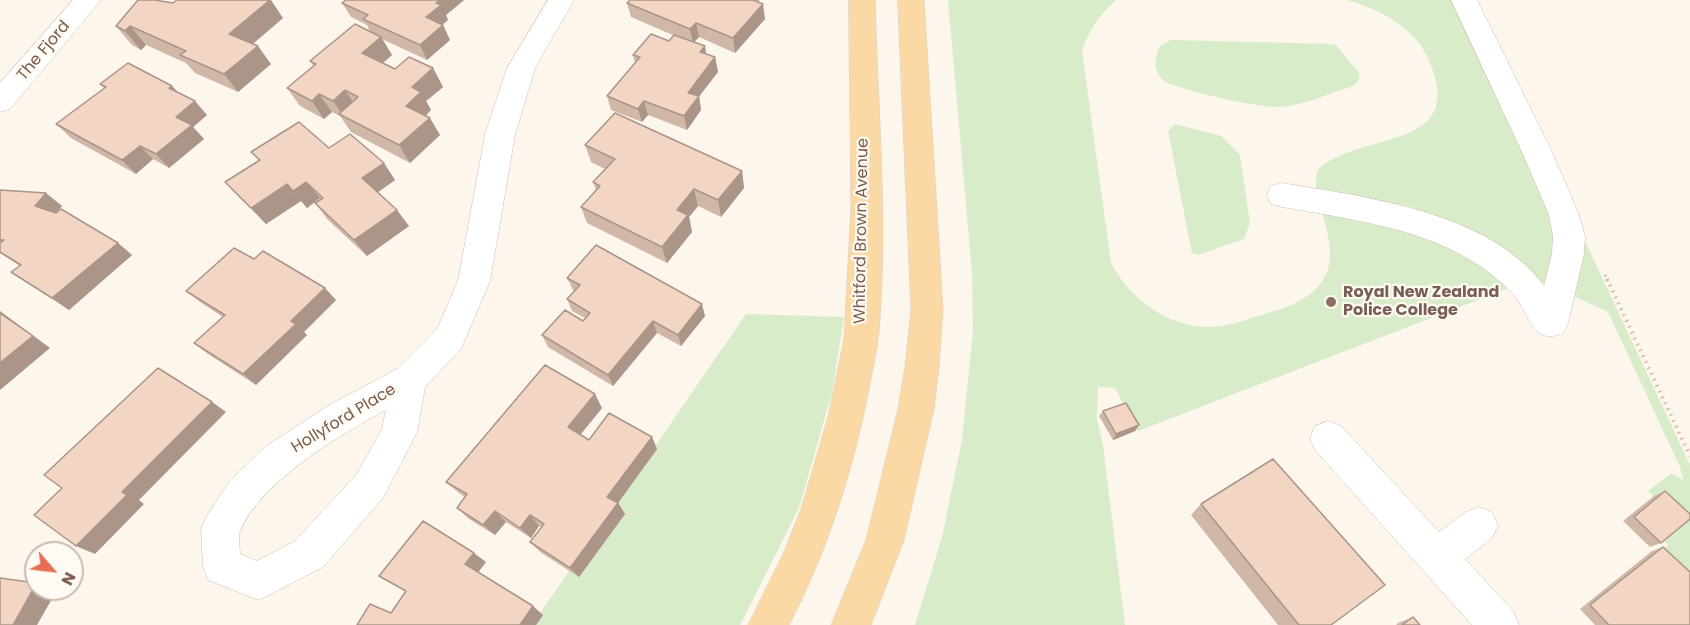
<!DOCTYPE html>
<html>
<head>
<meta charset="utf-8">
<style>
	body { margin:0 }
	#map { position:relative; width:1690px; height:625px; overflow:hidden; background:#fdf6ec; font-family:Poppins,sans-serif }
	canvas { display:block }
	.north { position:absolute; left:24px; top:541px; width:60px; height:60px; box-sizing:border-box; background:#fffaf3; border:2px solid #cabbb1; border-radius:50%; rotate:118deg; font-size:16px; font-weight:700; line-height:24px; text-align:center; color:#7a5c4d }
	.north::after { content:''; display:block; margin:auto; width:21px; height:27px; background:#e76f51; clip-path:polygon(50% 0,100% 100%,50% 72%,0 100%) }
</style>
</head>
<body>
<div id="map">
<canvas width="1690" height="625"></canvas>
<div class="north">N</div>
</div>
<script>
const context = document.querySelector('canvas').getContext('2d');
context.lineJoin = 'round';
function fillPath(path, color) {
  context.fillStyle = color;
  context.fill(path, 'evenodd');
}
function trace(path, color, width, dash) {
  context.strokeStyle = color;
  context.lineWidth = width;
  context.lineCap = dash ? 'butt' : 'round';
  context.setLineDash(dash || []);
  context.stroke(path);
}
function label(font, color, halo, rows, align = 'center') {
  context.font = font + ' Poppins,sans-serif';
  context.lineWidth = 4.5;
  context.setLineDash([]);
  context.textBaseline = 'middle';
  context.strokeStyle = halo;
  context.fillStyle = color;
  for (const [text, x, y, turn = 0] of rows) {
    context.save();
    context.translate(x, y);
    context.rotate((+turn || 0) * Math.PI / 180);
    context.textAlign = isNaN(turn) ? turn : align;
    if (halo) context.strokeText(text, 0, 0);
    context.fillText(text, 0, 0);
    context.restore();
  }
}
const green = new Path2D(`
	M948 0H1116C1099 15 1090 29 1082 51L1111 263C1130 299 1167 327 1210 327 1230 327 1249 318 1268 313 1292 306 1319 296 1328 269 1334 251 1326 229 1322 211L1405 226 1486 265 1509 288 1138 431 1115 388 1098 387 1097 419 1103 445 1125 625H915L942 537 962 440 973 331 972 273Z
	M1347 0H1453L1548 204C1557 236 1556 253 1546 285L1533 279 1452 225 1411 207 1316 189C1316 180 1315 170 1323 165 1371 131 1470 149 1427 56 1413 27 1377 8 1347 0Z
	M1171 40 1332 44 1336 45 1359 73C1361 86 1348 88 1337 91 1319 98 1299 106 1279 107 1258 108 1185 91 1165 82 1152 70 1154 59 1161 45Z
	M1175 124 1221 136 1240 155 1250 223 1244 239 1198 255 1192 253 1168 131Z
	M1583 237 1690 465V575L1662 550 1668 545 1661 538 1681 521 1648 491 1672 473 1683 480 1680 467 1608 312 1567 293Z
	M746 314 844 317 832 393 799 508 740 625H532Z`);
const pathFar1 = new Path2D(`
	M1605 275 1608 281`);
const path = new Path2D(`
	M1607 279 1690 456`);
const minor = new Path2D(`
	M73 0H101L10 109 0 112V83Z
	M548 0H574L535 68 515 135 490 281 461 349 425 387 417 432 383 498 323 567 259 600 208 580 203 566 201 529 207 516 229 482 265 447 331 404 397 369 437 329 458 281 485 135 507 68ZM386 410 382 429 357 474 295 541 257 561 240 554C240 547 238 537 240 531 260 482 341 434 386 410Z
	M1451 0H1477L1553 154 1579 215 1585 236 1584 254 1568 323 1563 333C1555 336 1549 338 1541 334 1530 327 1523 306 1515 296 1505 285 1492 274 1480 266 1422 227 1349 219 1282 207L1271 204 1267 195 1271 186 1282 183C1365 197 1491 212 1544 286L1552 254 1553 236 1549 215 1523 154Z
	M1328 421 1341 426 1439 532 1466 512 1479 507 1492 512 1498 525 1492 538 1465 559 1513 611 1519 625H1472L1315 450 1310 438 1315 426Z`);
const major = new Path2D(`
	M849 0H875C878 110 888 221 879 331 877 352 872 373 868 394 852 474 827 552 789 625H748L783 554 801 509 828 417 844 339 851 208Z
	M898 0H924L943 310 939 367 934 409 904 540 871 625H831L866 540 898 409 905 367 911 310Z`);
const wall = new Path2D(`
	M346 0H464L446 15 448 20 442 25H443L450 40 427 60 382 39 392 55 383 63 395 69 433 68 443 87 426 101 431 110 426 115 440 135 410 163 351 132 340 116 332 112 324 119 300 106 287 88 314 67 310 61 370 32 367 25 351 17 342 3Z
	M630 0H760L758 2 765 19 735 53 699 37 694 42 705 46 706 54 715 57 718 72 699 96 701 110 687 130 648 115 642 122 611 110 607 96 635 63 633 55 669 41 675 36 631 17 627 3Z
	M173 3 283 18 253 44 271 64 238 92 195 73 186 63 146 45 141 50 132 45 116 26Z
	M100 84 172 86 178 92 207 115 193 127 204 139 169 168 153 159 136 174 71 138 56 124 104 88Z
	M585 145 742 171 744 188 721 217 698 206 689 217 692 232 667 263 587 223 581 207 596 190 593 182 605 169 591 162Z
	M329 148 395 180 378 192 409 226 367 256 328 220 315 203 321 199 320 198 307 208 301 201 266 224 241 199 225 182 259 161 251 152Z
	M0 190 62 206 56 213 118 243 132 255 69 310 29 284 11 272 20 266 0 253Z
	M254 259 336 300 304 332 307 335 256 385 208 354 194 343 223 317 200 302 186 291Z
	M567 278 705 316 681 346 657 333 613 386 548 347 542 335 583 321 585 318 572 311 567 299 575 291 573 290Z
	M602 408 580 435 589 440 652 437 657 449 618 503 625 514 579 577 540 552 530 542 542 527 539 526 531 538 506 522 495 535 469 519 457 508 465 497 459 493 446 482Z
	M1103 411 1139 425 1135 431 1113 440 1099 416Z
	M1665 491 1661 543 1650 547 1623 521 1654 496Z
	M1201 504 1331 625H1278L1191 515Z
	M1663 547 1690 625H1595L1580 609 1652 551Z
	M1413 617 1420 625H1396L1398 623Z`);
const shadedWall = new Path2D(`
	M270 0H271L283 18 243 52 229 34Z
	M440 0H464L446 15 448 20 433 32 426 17 436 3Z
	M763 4 765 19 735 53 733 38Z
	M696 23 699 37 693 43 690 29Z
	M443 25 450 40 427 60 420 45Z
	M130 26 146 45 141 50 125 31Z
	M381 37 392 55 373 71 362 53Z
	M258 46 271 64 238 92 224 74Z
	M705 46 707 61 700 52Z
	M715 57 718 72 691 107 688 93Z
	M433 68 443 87 426 101 431 110 417 124 406 106 412 87Z
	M172 86 184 100 169 88Z
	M345 90 357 108 344 117 333 101Z
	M319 94 332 112 324 119 312 101Z
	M699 96 701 110 687 130 684 116Z
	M195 101 207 115 193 127 204 139 169 168 156 154 176 117Z
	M644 101 648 115 642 122 638 109Z
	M430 118 440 135 410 163 399 145Z
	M140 146 153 159 136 174 122 160Z
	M384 163 395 180 374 195 362 178Z
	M742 171 744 188 721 217 718 200Z
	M306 182 320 198 307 208 293 191Z
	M287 184 301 201 266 224 251 208Z
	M694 189 698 206 689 217 692 232 667 263 662 247 677 210Z
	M46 193 62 206 51 219 35 206Z
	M397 210 409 226 367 256 354 240Z
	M118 243 132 255 69 310 52 298Z
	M325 288 336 300 304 332 307 335 256 385 243 374 291 321Z
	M702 304 705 316 681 346 678 335Z
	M0 311 50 348 0 390Z
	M653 321 657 333 613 386 608 375Z
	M595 394 602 408 576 440 568 427Z
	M212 402 226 412 139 500 144 504 95 554 76 546 122 492Z
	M1139 425 1135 431 1113 440 1116 434Z
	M652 437 657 449 618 503 625 514 579 577 570 568 607 497Z
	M495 511 506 522 495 535 483 525Z
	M530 515 539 526 531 538 520 528Z
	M474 553 486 562 477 574 465 564Z
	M36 584V589L57 590 37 625H13Z
	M533 606 543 615 536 625H520Z`);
const building = new Path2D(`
	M138 0H155L173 3 177 0H270L229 34 258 46 224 74 180 55 186 51 130 26 125 31 116 26Z
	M346 0H440L436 3 441 5 426 17 443 25 420 45 363 19 368 15 342 3Z
	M630 0H753L763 4 733 38 696 23 690 29 627 3Z
	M355 24 381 37 362 53 395 69 409 57 433 68 412 87 421 92 406 106 430 118 399 145 339 114 358 97 345 90 333 101 319 94 312 101 287 88 316 64 310 61Z
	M651 34 669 41 674 35 705 46 700 52 715 57 688 93 699 96 684 116 644 101 638 109 607 96 640 57 633 55Z
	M128 63 172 86 169 88 195 101 176 117 192 125 156 154 140 146 122 160 56 124 106 87 100 84Z
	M615 113 742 171 718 200 694 189 677 210 688 215 662 247 581 207 600 186 593 182 615 159 585 145Z
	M299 122 329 148 350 134 384 163 362 178 397 210 354 240 315 203 323 198 306 182 293 191 287 184 251 208 225 182 260 160 251 152Z
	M0 190 46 193 35 206 56 213 61 209 118 243 52 298 11 272 21 265 0 252V243L4 240H0Z
	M596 245 702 304 678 335 653 321 608 375 542 335 565 310 583 321 590 313 567 299 580 285 567 278Z
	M234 248 254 259 263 251 325 288 291 321 296 324 243 374 194 343 225 315 186 291Z
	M0 313 33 336 0 363Z
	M545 365 595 394 568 427 589 440 609 413 652 437 607 497 618 503 570 568 530 542 544 524 530 515 520 528 495 511 483 525 457 508 467 494 446 482Z
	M158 368 212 402 122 492 127 495 76 546 34 515 62 488 44 475Z
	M1126 403 1139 425 1116 434 1103 411Z
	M1273 459 1385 585 1331 625H1299L1201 504Z
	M1665 491 1690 514V519L1661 543 1634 517Z
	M423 521 474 553 465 564 533 606 520 625H357L370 604 391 613 406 591 379 576Z
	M1663 547 1690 572V625H1609L1590 605Z
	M0 578 36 583V584L13 625H0Z
	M1413 617 1420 625H1402Z`);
const markers = [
	[1331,302,6,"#8d6e63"]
];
const streetNames = [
	["The Fjord",44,51,-50],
	["Whitford Brown Avenue",862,231,-89],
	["Hollyford Place",344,419,-31]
];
const educationNames = [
	["Royal New Zealand",1343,293],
	["Police College",1343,311]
];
fillPath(green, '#d8ecc9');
trace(minor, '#d1beb0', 1);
trace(major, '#dad1cd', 1);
trace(pathFar1, '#d9b8a5', 3, [1.5, 4]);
trace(path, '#d9b8a5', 4, [1.5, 5]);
fillPath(minor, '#fff');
fillPath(major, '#fbd9a5');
fillPath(wall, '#d1b7a8');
fillPath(shadedWall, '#aa9588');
fillPath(building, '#f3d5c3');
trace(building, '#aa9588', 1.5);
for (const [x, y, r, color] of markers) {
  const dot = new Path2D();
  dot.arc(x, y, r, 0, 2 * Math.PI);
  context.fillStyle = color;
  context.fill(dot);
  trace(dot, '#fffaf3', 2);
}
label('16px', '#7a5c4d', '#fffaf3', streetNames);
label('bold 16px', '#785e54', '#fffaf3', educationNames, 'left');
</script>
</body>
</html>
